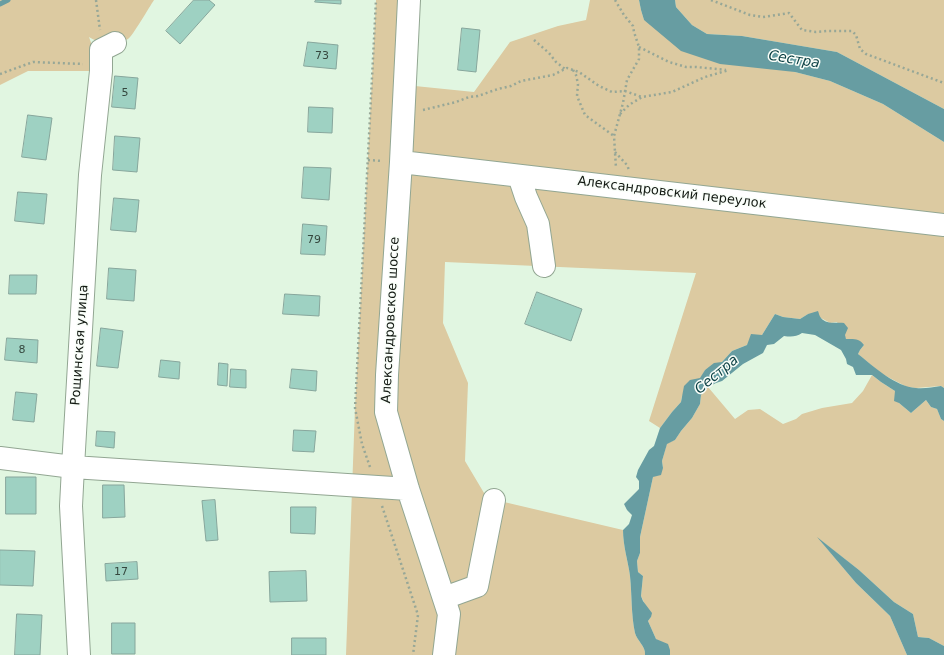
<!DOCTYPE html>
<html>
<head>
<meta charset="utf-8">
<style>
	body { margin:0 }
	canvas { display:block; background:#e1f6e1 }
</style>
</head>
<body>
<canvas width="944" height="655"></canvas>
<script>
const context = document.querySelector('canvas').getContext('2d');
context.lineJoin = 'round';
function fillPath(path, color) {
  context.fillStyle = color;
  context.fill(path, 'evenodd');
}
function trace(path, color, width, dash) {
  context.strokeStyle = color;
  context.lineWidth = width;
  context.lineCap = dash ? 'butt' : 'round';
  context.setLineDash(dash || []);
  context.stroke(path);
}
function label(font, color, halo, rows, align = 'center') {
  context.font = font + ' "DejaVu Sans",sans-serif';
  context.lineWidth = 3;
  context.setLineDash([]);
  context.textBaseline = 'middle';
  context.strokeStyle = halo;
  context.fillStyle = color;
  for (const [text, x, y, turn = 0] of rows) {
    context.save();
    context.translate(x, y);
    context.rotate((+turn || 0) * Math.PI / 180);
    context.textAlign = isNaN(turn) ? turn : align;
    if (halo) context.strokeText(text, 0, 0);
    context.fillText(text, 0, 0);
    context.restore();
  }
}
const green = new Path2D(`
	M0 0H154C150 6 132 37 128 39 117 46 98 43 89 37L101 71H28L0 85Z
	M376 0H409L405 85 474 92 510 42 558 26 586 20 590 0H639L641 10 644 20 795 72 830 81 883 104 944 142V222L404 171 944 228V388L941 386 916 388 907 387 882 374 858 354 860 350 864 345 852 339H846L837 322 830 323 821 318 808 314 800 319 783 317 775 314 762 335 747 345 732 351 722 362 705 370 701 378 682 396 681 402 672 412 660 428 649 421 696 273 445 262 443 323 468 383 465 461 487 498 623 530C623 546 628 561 630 576 632 595 631 615 635 633 637 641 646 646 645 655H346L355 408Z
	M675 0H944V109L837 52 742 36 707 34 692 25 676 7Z
	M872 375 881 382 895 391 899 403 911 413 926 400 931 407 937 409 941 419 944 421V646L929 638 918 637 913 614 894 602 859 570 819 539 856 583 890 616 907 655H670V650L656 639 648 621 651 617 641 596 643 576 638 572 637 561 640 553V537L653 477 663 468 662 461 667 443 675 440 681 431 692 418 700 404 701 395 708 387 735 419 748 410 760 409 783 424 796 419 802 414 822 408 852 403 863 391Z`);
const water = new Path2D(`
	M639 0H675L676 7 692 25 707 34 742 36 837 52 944 109V142L883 104 830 81 795 72 720 64 681 51 644 20 641 10Z
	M818 311C819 313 819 316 821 318 827 325 837 322 844 323L848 328 845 335 846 339C854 339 859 338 864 345L860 350 858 354C873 366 896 387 916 388 924 389 933 387 941 386L944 388V421L941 419 937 409 931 407 926 400 911 413 899 403 894 401 895 391 881 382 872 375H856L853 367 847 364 846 359 841 350 815 335 802 333C796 337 791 337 784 336L774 344 767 345 763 353 743 364 722 381 716 383 708 387 701 395 700 404 692 418 681 431 675 440 667 444 662 461 663 468 661 475 653 477 640 537V553L637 561 638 572 643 576 641 596 643 601 652 613 651 617 648 621 656 639 668 644 670 650V655H645C646 646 637 641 635 633 631 615 632 595 630 576 628 561 623 546 623 530L629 524 632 515 627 510 624 504 639 489V481L636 477 638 470 649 450 654 446 660 428 672 412 681 402 684 386 690 380 700 378 705 370 714 363 722 362 732 351 747 345 751 334 762 335 775 314 783 317 800 319 808 314Z
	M817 537 859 570 894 602 913 614 918 637 929 638 944 646V655H907L890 616 856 583Z`);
const stream = new Path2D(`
	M0 4 8 0`);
const building = new Path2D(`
	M194 0H209L215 5 180 44 166 31Z
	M316 0H341V4L315 2Z
	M462 28 480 30 476 72 458 70Z
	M308 42 338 45 336 69 304 66Z
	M115 76 138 78 135 109 112 107Z
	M309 107 333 108 332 133 308 132Z
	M28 115 52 118 46 160 22 157Z
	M115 136 140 138 137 172 113 170Z
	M304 167 331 168 329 200 302 198Z
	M18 192 47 194 44 224 15 221Z
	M114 198 139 200 136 232 111 230Z
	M303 224 327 226 325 255 301 254Z
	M109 268 136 270 134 301 107 299Z
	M10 275H37L36 294H9Z
	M537 292 582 309 571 341 525 324Z
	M285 294 320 296 319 316 283 314Z
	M101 328 123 331 118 368 97 366Z
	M7 338 38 340 37 363 5 360Z
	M161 360 180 362 179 379 159 377Z
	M219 363 228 364 227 386 218 385Z
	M231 369 246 370V388L230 387Z
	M292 369 317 371 316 391 290 388Z
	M16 392 37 394 34 422 13 420Z
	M294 430 316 431 314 452 293 451Z
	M97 431 115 432 114 448 96 446Z
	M6 477H36V514H6Z
	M103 485H124L125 517 103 518Z
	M215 500 218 540 206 541 202 501Z
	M291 507H316L315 534 291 533Z
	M0 550 35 551 33 586 0 585Z
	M137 562 138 579 106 581 105 564Z
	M306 571 307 601 270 602 269 572Z
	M17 614 42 615 40 655H15Z
	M112 623H135V654H112Z
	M292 638H326V655H292Z`);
const path = new Path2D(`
	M96 0 100 30
	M615 0 624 15 633 26 634 32 639 47V59L627 80 623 103 614 136 616 168
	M711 0 750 15 763 17 789 13 802 30 816 32 827 31H852L856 35 860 49 866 54 944 83
	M534 40 549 53 556 62 565 69
	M639 47 669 62 686 67H696L726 70
	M573 70 576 75 578 84 577 96 585 115 614 136
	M0 74 33 62 83 64
	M423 110 456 102 469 97 478 96 498 89 511 86 521 81 553 75 567 68 579 72 599 86 612 92 625 91 642 97
	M620 114 629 105 642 97 672 92 705 77 729 70
	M615 152 627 165 629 170
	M368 160 382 161
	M370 467 362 444 355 408 376 0
	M382 506 418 615 413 655`);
const minor = new Path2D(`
	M409 0 401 162 387 375 386 412 408 489 449 614 444 655
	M401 162 944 225
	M519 176 526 197 538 224 544 266
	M0 458 73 467 408 489
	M444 598 477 586 494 500
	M79 655 71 506 73 467 90 175 101 71V50L115 43`);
const numberNames = [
	["73",322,56],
	["5",125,93],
	["79",314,240],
	["8",22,350],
	["17",121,572]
];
const streetNames = [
	["Александровский переулок",672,193,7],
	["Александровское шоссе",391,320,-87],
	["Рощинская улица",80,345,-86]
];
const waterNames = [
	["Сестра",794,60,9],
	["Сестра",717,375,-40]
];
fillPath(green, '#dccaa1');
fillPath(water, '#679da2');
trace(stream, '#679da2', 5);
fillPath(building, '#9ed1c2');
trace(building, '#87a69c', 1);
trace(minor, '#92a692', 24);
trace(path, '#97a797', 2.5, [2, 3]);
trace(minor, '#fff', 22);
label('11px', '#35473e', null, numberNames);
label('13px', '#121912', '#f9fef9', streetNames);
label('italic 14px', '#0a3f43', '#f9fef9', waterNames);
</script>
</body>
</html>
